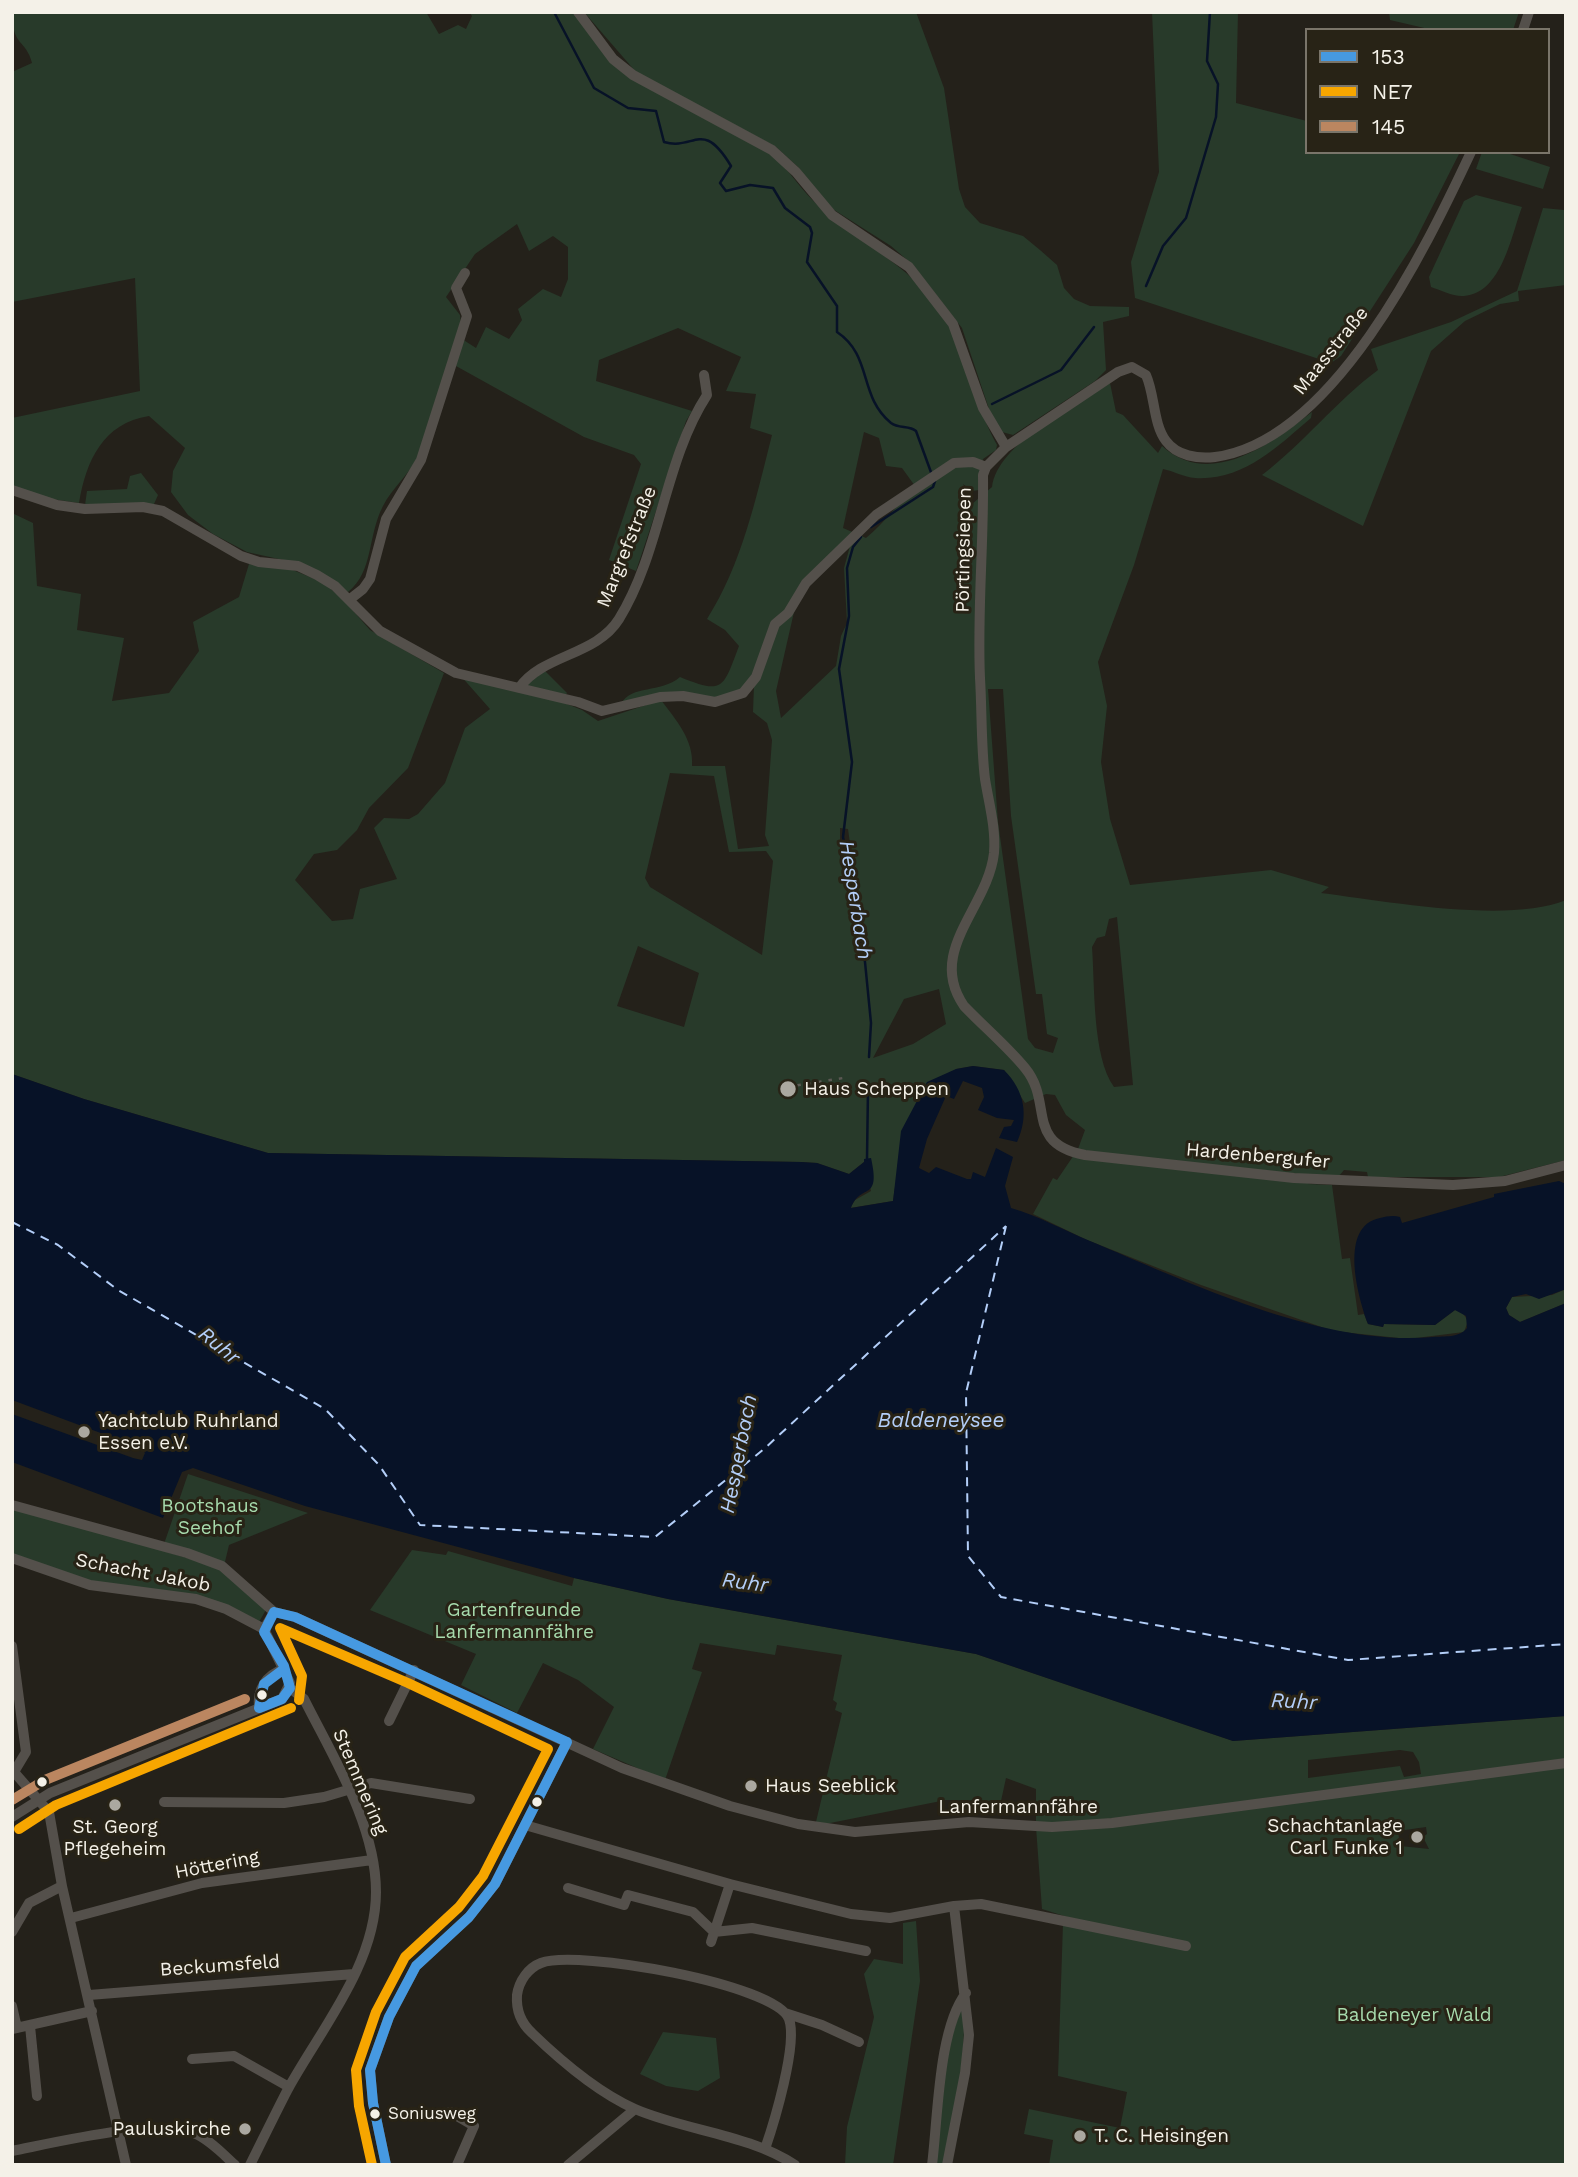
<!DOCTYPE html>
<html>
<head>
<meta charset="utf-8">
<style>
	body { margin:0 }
	#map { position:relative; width:1578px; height:2177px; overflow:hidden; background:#24211a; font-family:"Work Sans",sans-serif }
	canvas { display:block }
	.frame { position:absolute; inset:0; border:14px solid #f4f1e8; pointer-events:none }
	.legend { position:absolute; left:1305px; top:28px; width:245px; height:126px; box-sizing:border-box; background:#282316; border:2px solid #7a756a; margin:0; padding:9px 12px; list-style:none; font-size:21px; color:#f4f1e8 }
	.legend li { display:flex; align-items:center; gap:14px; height:35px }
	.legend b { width:35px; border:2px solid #7a756a }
</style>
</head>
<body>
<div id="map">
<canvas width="1578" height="2177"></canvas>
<div class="frame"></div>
<ul class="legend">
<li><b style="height:9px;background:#4699e1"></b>153</li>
<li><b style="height:9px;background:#f7a600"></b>NE7</li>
<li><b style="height:9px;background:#bb8660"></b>145</li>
</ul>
</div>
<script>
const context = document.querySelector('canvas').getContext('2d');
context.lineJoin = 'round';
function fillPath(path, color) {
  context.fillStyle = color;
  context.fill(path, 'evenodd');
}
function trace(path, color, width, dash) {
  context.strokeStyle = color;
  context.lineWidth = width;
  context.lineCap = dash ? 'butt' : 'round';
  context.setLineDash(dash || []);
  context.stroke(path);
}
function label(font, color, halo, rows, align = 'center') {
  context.font = font + ' "Work Sans",sans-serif';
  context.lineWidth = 6;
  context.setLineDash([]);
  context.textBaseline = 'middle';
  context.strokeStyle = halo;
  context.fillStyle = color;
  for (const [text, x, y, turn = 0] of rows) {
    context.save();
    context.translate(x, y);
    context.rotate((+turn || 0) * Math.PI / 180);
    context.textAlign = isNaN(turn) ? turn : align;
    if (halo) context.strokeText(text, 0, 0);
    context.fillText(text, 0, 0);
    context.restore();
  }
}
const green = new Path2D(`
	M12 12H426L439 34 458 25 466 29 472 16 469 12H574L631 78 772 155C790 170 801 191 819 206 864 248 917 266 949 325 968 363 976 407 997 445L996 450 983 459 979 490 972 491 963 484 972 504 992 487C998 443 1074 406 1110 383L1116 412 1123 415 1158 453 1162 446C1211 490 1271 443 1312 412L1311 418C1277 447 1243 481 1195 478 1184 477 1173 471 1163 469L1134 565 1098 662 1107 706 1101 762 1110 819 1130 885 1271 870 1329 887 1321 893C1385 901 1508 924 1566 900V1160L1499 1177H1368L1367 1172 1344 1170 1339 1176 1308 1184 1332 1185 1342 1259 1350 1258 1358 1315 1364 1314 1368 1324 1383 1327 1384 1324 1435 1325 1455 1310 1462 1312 1468 1321 1464 1332 1408 1339 1333 1331 1201 1285 1087 1240 1033 1214 1053 1178 1057 1180 1078 1149 1085 1130 1066 1115 1055 1095 1046 1094 1025 1103 1004 1070 973 1066 956 1069 895 1187 893 1201 850 1208 855 1200 871 1191 864 1162 849 1174 817 1163 801 1162 268 1153 84 1099 12 1074V513L33 523 37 586 81 594 77 630 124 638 112 701 169 693 199 651 193 622 239 597 249 564 288 568 322 582 342 598 370 630 444 673 408 768 369 808 357 830 337 850 314 854 295 880 332 921 353 919 360 889 397 879 374 828 384 818 409 819 418 814 445 783 465 728 490 709 460 675 521 693 530 680 545 671 567 693 562 702 582 710 598 721 661 700C676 720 694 740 692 766H725L738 849 769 846 765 835 772 740 767 723 753 712 754 685 713 700 680 693 621 704C632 684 660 694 680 677 724 695 723 688 739 646L725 630 707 619C742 564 756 498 772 435L750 428 756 394 726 391 741 357 678 328 599 360 596 381 692 411 686 421 636 571 609 560 641 464 634 455 584 437 456 366 462 339 476 348 486 327 509 339 522 320 518 309 543 289 561 297 568 279V247L553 236 529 251 517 224 475 254 446 297 460 315 461 326C448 366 436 421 417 458 408 476 392 488 383 506 367 537 374 571 348 592L297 563 247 552 213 534 188 515 171 492 173 471 185 448 149 416C103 423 86 461 79 503L45 498 12 487V418L140 391 135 278 12 302V72L32 63C26 39 12 47 12 12ZM864 432 879 438 886 466 902 468 915 486C898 504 885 522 866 538L843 528ZM850 546 844 568 847 623 841 636 836 666 781 718 776 691 794 612 809 583ZM988 689H1003L1011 816 1036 994H1042L1047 1034 1058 1038 1053 1053 1035 1048 1028 1039 998 822ZM670 773 714 776 729 852 766 851 773 861 762 955 650 887 645 878ZM840 828 848 829 866 959H861L840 859ZM1117 917 1133 1085 1114 1087C1092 1056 1095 986 1092 947L1097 938 1105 936 1109 919ZM638 946 699 973 684 1027 617 1006ZM939 989 946 1024 913 1044 873 1058 904 999Z
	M584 12H916L944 88 959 189 965 207 980 223 1023 236 1040 250 1057 265 1064 288 1074 299 1090 306 1129 307V316L1103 322 1106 370 1095 381 1013 435 1002 432 991 415 962 328 913 265 891 246 828 206 798 167 776 147 636 72Z
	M1152 12H1238L1236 103 1307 121V152H1460L1414 243 1341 356 1331 363 1135 298 1131 262 1159 172Z
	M1389 12H1519L1513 30H1433L1390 20Z
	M1482 152H1504L1550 167 1543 189 1476 169Z
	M1476 195 1522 207C1511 236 1502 293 1464 296 1454 297 1440 290 1431 287L1429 277 1464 201Z
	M1566 203V285L1518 291 1519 301 1500 304 1465 321 1431 351 1363 526 1262 475C1304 443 1336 401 1378 370L1371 349 1451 322 1517 291 1543 208 1564 210Z
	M141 473 158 495 154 504 85 505 87 491 127 489 130 476Z
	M1566 1289V1303L1520 1322 1509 1315 1506 1308 1512 1297 1552 1295Z
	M188 1474 308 1513 229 1545 224 1566 164 1544Z
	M12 1506 221 1568 267 1608 255 1629 239 1619 180 1597 127 1591 12 1560Z
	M412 1550 446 1555 448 1551 572 1586 574 1578 668 1599 976 1654 1233 1741 1566 1716V2165H1049L1053 2140 1024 2134 1029 2109 1120 2128 1127 2092 1058 2076 1063 1923 1112 1931 1042 1909 1036 1827 1111 1822 1036 1823V1789L1006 1778 1001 1801 946 1800 815 1826 842 1713 835 1710 837 1703 833 1700 842 1655 777 1645 775 1655 700 1643 692 1669 702 1672 665 1780 593 1749 614 1707 578 1680 543 1663 517 1713 461 1685 476 1654 370 1610ZM1400 1750 1413 1752 1419 1762 1421 1774 1404 1777 1400 1766 1308 1778V1760ZM1426 1827 1427 1834 1423 1837 1429 1849 1400 1846 1398 1831Z
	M916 1921 920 1981 893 2165H845L847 2127 874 2017 864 1974 874 1959 903 1964V1923Z
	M963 2000C968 2056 954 2110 944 2165H934L947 2053Z
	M663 2032 716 2038 720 2078 698 2091 666 2086 640 2074Z`);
const water = new Path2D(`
	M973 1066 1004 1070C1025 1091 1029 1116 1017 1142L999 1138 1004 1127 1011 1126 1014 1120 997 1118 978 1110 984 1097 982 1088 963 1081 954 1099 946 1096 927 1139 919 1168 929 1173 936 1167 967 1179H971L973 1172 985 1177 996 1148 1013 1157 1005 1186 1011 1208C1039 1216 1063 1230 1090 1241 1193 1284 1323 1347 1433 1337 1445 1336 1459 1338 1467 1328L1466 1316 1455 1310 1435 1325 1384 1324 1383 1327 1368 1324C1357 1294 1339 1226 1380 1218 1387 1216 1394 1215 1400 1217L1402 1223 1494 1197V1194L1559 1181 1566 1184V1289L1539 1299 1526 1294 1512 1297 1506 1308 1509 1315 1520 1322 1566 1303V1716L1233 1741 976 1654 668 1599 574 1578 305 1506 193 1468 182 1472 163 1518 12 1462V1414L133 1458 142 1460 145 1453 141 1448 12 1400V1074L84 1099 268 1153 801 1162 817 1163 849 1174 864 1162V1159L871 1158C881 1203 861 1182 851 1208L893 1201 901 1131 927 1082 956 1069Z`);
const stream = new Path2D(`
	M554 12 594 88 628 108 656 111 664 142C695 151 702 118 731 166L720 183 726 191 750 185 773 188 785 208 810 227 812 233 807 262 837 306V332C873 356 858 396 891 423 899 429 909 425 916 431L932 475
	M1146 286 1163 246 1186 218 1216 117 1218 84 1207 61 1210 12
	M992 404 1061 370 1094 327
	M871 527 933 487 935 481
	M861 537 853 547 847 568 849 616 839 669 852 762 843 837 865 962 871 1023 869 1057
	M867 1159 868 1089`);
const ferry = new Path2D(`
	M12 1222 58 1245 118 1290 325 1409 379 1465 420 1525 655 1537 764 1449 1006 1226
	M1006 1226 966 1393 968 1556 1001 1597 1348 1660 1566 1644`);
const minor = new Path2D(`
	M578 12 613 59 633 75 772 150 796 172 832 215 909 267 953 324 983 408 1006 447 986 467 983 475C984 543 977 611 980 678 982 711 981 746 985 779 989 804 996 828 994 853 988 908 926 951 964 1006 984 1027 1007 1046 1025 1068 1054 1103 1024 1143 1085 1155L1294 1178 1453 1185 1505 1181 1566 1165
	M1523 30 1529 12
	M1006 447 1118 372 1132 367 1146 375C1155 395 1153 424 1166 441 1177 456 1198 459 1215 457 1333 441 1425 250 1471 152
	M12 490 57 505 85 509 143 507 163 511 241 556 259 562 298 566 317 575 335 586 380 631 456 673 578 702 602 711 660 697 683 696 715 702 743 693 756 677 775 624 788 613 806 583 876 515 954 463 973 462 986 467
	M349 600 363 589 370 579 386 519 421 460 467 316 456 288 465 273
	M519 688C543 654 596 656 619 619 661 551 664 461 707 395L704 375
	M12 1505 187 1553 222 1566 274 1612 295 1617 622 1768 730 1806 798 1824 855 1832 969 1822 1052 1827 1112 1823 1566 1763
	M12 1558 90 1585 196 1599 226 1609 264 1629
	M12 1646 26 1752 14 1772 49 1812 62 1886 126 2165
	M259 1708C257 1689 266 1675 284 1669
	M389 1721 414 1670
	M164 1802 284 1803 324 1797 371 1783 470 1799
	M12 1817 50 1793 282 1699 290 1683 264 1629 274 1612
	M525 1825 730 1884 851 1914 890 1918 954 1906 981 1904 1186 1946
	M568 1888 624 1905 628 1895 693 1912 714 1932 752 1928 866 1951
	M71 1918 202 1883 372 1860
	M12 1932 29 1903 62 1886
	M711 1942 730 1884
	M89 1995 354 1974
	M12 2006 17 2028
	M785 2013 822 2025 859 2042
	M30 2026 37 2096
	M12 2029 92 2011
	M192 2059 234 2056 289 2087
	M450 2112 474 2126 457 2165
	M765 2149C774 2123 798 2044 789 2019 776 1984 576 1949 541 1963 528 1968 519 1981 517 1995 516 2010 521 2023 532 2033 561 2061 597 2092 635 2109 686 2131 748 2134 795 2165
	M12 2151C53 2143 159 2117 196 2134 211 2141 223 2154 235 2165
	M250 2165C263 2139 275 2114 288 2089 321 2029 376 1964 376 1892 376 1825 333 1757 304 1699L290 1688
	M386 2165 373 2103 370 2070 389 2017 416 1966 469 1917 495 1884 567 1742
	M568 2165 635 2109
	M932 2165C938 2119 938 2029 966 1993
	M947 2165 965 2073 969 2035 954 1906`);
const rail = new Path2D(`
	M787 1087 843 1078`);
const bus1 = new Path2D(`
	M274 1612 295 1617 567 1742
	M274 1612 264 1632 284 1666 290 1688 282 1699 259 1708 264 1684 284 1669
	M386 2165 373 2103 370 2070 389 2017 416 1966 469 1917 495 1884 567 1742`);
const bus2 = new Path2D(`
	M299 1700 302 1676 280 1628 408 1683 548 1749 483 1876 459 1907 405 1957 376 2012 356 2070 359 2106 372 2165
	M19 1829 56 1805 291 1708`);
const bus3 = new Path2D(`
	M12 1800 45 1780 245 1699`);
const markers = [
	[788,1089,9,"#aba8a0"],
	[84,1432,7,"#aba8a0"],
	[262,1695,6,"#f4f1e8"],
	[42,1782,6,"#f4f1e8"],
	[751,1786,7,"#aba8a0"],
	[537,1802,6,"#f4f1e8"],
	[115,1805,7,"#aba8a0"],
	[1417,1837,7,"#aba8a0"],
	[375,2114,6,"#f4f1e8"],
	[245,2129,7,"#aba8a0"],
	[1080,2136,7,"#aba8a0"]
];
const busNames = [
	["Soniusweg",388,2114]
];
const streetNames = [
	["Maasstraße",1331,351,-51],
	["Margrefstraße",627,547,-68],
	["Pörtingsiepen",964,550,-89],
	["Hardenbergufer",1258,1156,5],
	["Schacht Jakob",143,1573,11],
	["Stemmering",360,1782,67],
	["Lanfermannfähre",1018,1807],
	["Höttering",217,1865,-11],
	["Beckumsfeld",220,1966,-4]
];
const poiNames = [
	["Haus Scheppen",804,1089],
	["Yachtclub Ruhrland",98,1421],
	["Essen e.V.",98,1443],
	["Haus Seeblick",765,1786],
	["Schachtanlage",1403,1826,"right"],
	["Carl Funke 1",1403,1848,"right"],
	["St. Georg",115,1827,"center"],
	["Pflegeheim",115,1849,"center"],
	["Pauluskirche",231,2129,"right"],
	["T. C. Heisingen",1094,2136]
];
const parkNames = [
	["Bootshaus",210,1506],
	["Seehof",210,1528],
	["Gartenfreunde",514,1610],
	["Lanfermannfähre",514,1632],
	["Baldeneyer Wald",1414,2015]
];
const waterNames = [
	["Hesperbach",855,900,81],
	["Ruhr",219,1346,39],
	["Baldeneysee",941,1421],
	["Hesperbach",739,1454,-79],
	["Ruhr",745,1583,7],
	["Ruhr",1294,1702,3]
];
fillPath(green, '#283a2a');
fillPath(water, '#071227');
trace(stream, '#071227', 2.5);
trace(ferry, '#b3cef8', 2, [9, 7]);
trace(minor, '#54504b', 10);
trace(rail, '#5b5853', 2.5, [3.5, 7]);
trace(bus1, '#4699e1', 10);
trace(bus2, '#f7a600', 10);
trace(bus3, '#bb8660', 10);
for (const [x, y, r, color] of markers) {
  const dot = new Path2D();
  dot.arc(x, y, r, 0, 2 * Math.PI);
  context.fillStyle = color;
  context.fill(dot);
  trace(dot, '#282316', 2.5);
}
label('17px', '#f4f1e8', '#282316', busNames, 'left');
label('19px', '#f4f1e8', '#282316', streetNames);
label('19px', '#f4f1e8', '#282316', poiNames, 'left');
label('19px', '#a7dbad', '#282316', parkNames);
label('italic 21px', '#b3cef8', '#282316', waterNames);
</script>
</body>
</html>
